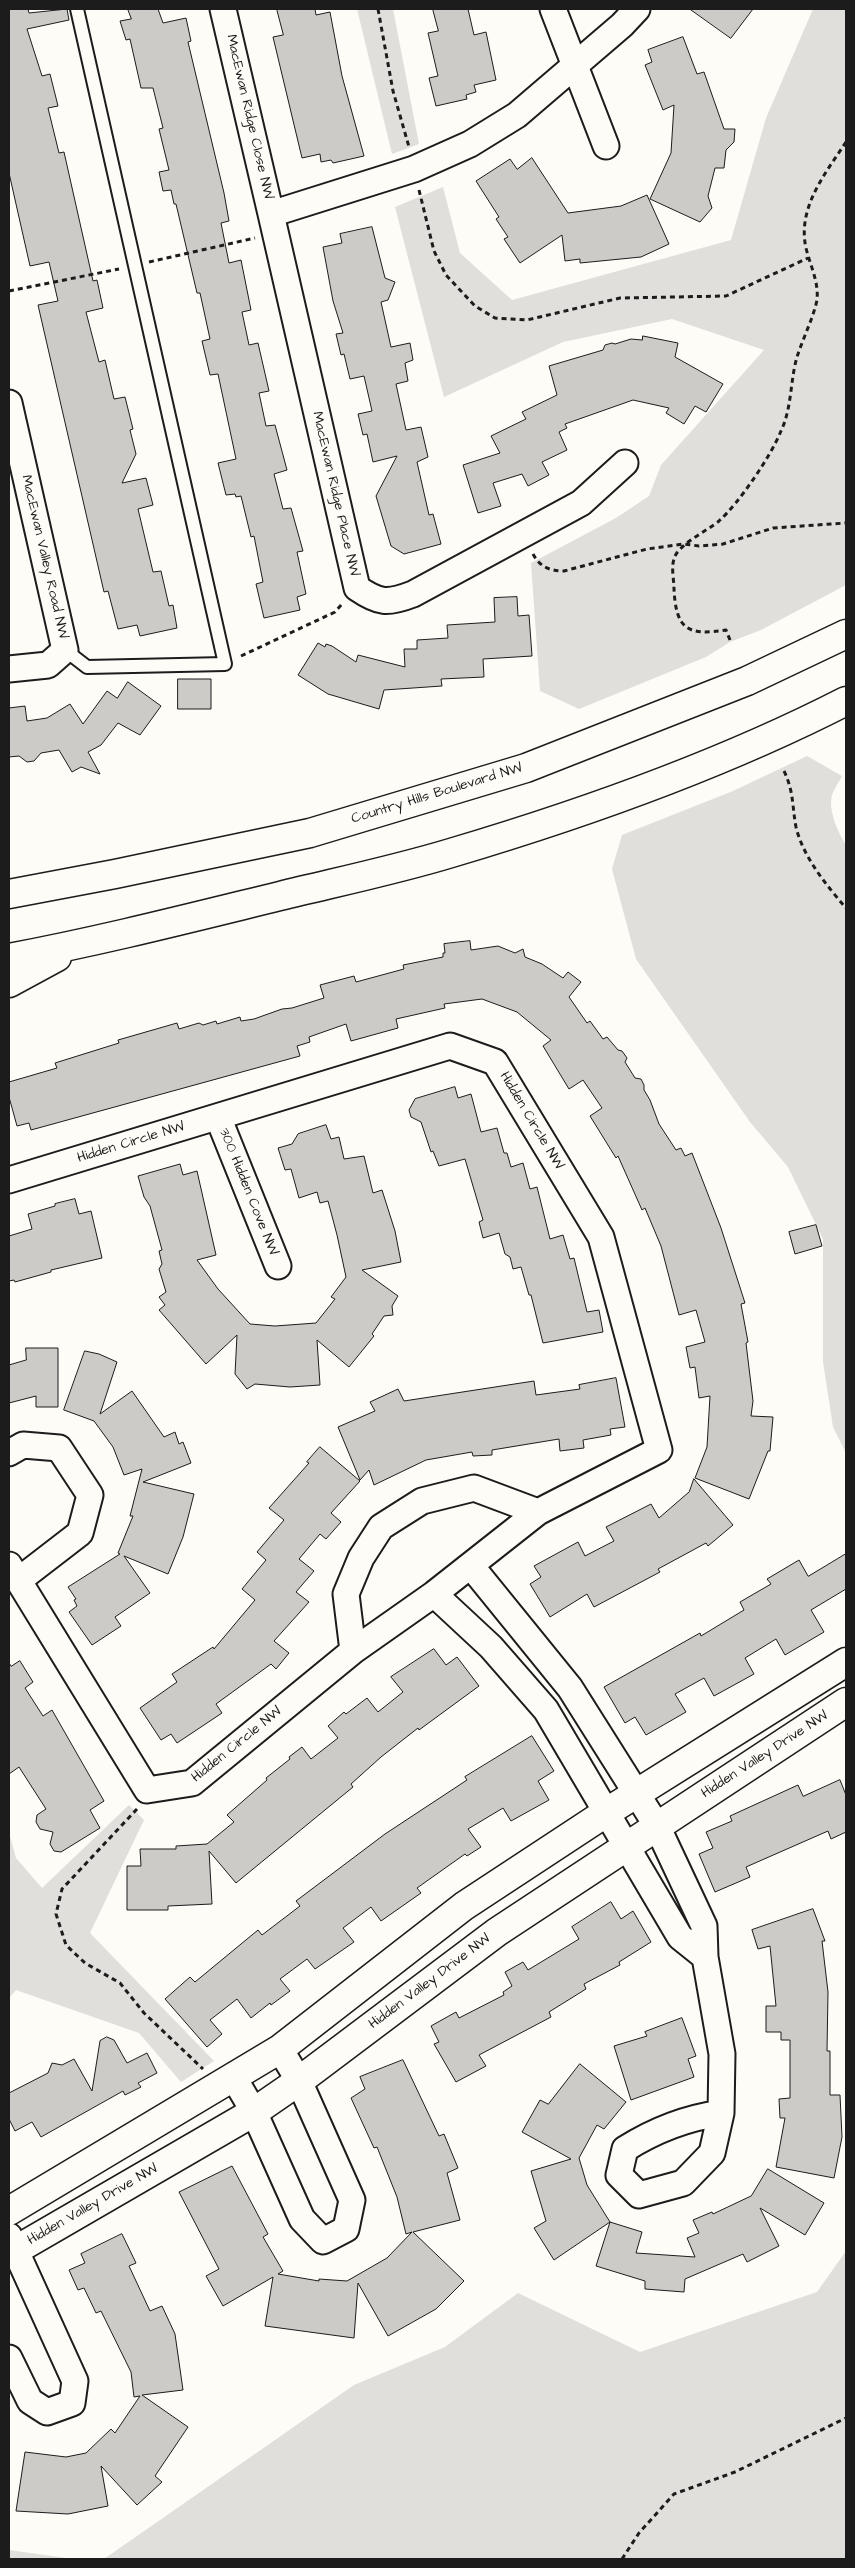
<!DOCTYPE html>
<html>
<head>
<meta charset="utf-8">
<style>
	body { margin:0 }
	#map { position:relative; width:855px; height:2568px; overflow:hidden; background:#fdfcf7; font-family:"Architects Daughter",sans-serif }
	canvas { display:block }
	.frame { position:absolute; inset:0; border:10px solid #1c1c1c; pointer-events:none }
</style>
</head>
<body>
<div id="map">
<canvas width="855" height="2568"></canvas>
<div class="frame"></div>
</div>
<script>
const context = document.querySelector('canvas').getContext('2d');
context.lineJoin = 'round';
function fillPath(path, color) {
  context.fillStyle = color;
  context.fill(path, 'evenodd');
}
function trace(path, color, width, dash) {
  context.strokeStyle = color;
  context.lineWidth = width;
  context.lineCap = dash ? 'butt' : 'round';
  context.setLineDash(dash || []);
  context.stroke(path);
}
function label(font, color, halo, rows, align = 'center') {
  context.font = font + ' "Architects Daughter",sans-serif';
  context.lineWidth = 5;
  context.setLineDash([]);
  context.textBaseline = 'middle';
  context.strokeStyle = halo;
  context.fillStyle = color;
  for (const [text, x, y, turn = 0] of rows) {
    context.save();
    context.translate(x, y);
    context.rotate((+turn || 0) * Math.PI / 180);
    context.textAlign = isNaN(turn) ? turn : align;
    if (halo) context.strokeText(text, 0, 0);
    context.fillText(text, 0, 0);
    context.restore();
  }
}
const green = new Path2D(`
	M357 9H393L419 144 392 154Z
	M813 9H846V585L761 630 730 642 706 657 579 709 540 691 531 563 616 518 649 496 661 465 764 350 672 319 563 342 444 397 395 207 443 187 460 253 512 300 731 240 766 118Z
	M807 756 842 776C839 782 834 789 832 795 828 811 838 832 846 845V1453L833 1427 823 1362V1239L788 1167 750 1122 636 959 612 869 622 835 733 791Z
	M129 1805 144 1820 90 1933 214 2061 181 2082 139 2033 16 1990 9 1998V1833L16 1858 42 1888Z
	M846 2251V2559H104L354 2385 445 2347 518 2293 640 2352 817 2292Z
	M9 2550 73 2559H9Z`);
const building = new Path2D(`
	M9 9H28L29 13 67 9 69 20 27 29 42 76 50 74 58 106 48 108 59 153 64 152 93 281 97 280 103 308 86 312 99 362 105 360 114 399 125 397 133 429 130 430 136 454 122 483 146 478 153 505 138 509 153 572 161 571 169 606 173 605 177 628 140 636 137 625 118 629 108 591 104 592 38 305 58 301 49 262 30 266 9 173Z
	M128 9H158L163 23 186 18 191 41 188 42 224 193 229 221 221 223 229 263 241 260 251 310 242 312 249 345 258 343 269 391 259 393 266 426 275 425 287 470 274 474 283 509 291 508 303 551 297 552 306 594 297 597 300 610 264 618 256 584 263 582 254 536 251 537 241 496 236 497 235 494 226 495 218 463 236 459 218 374 210 375 202 341 210 339 200 293H197L176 204H174L171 190 163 191 159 172 169 170 159 129 163 128 153 88H141L130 39 126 40 120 21 131 19Z
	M277 9H315L316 15 330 12 342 76 364 156 333 163 331 160 321 162 320 154 302 158 273 37 283 35Z
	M433 9H468L474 35 486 32 496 80 474 85 476 92 466 95 467 99 436 106 429 78 438 76 428 33 438 31Z
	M690 9H753L731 38Z
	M683 37 697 74 704 72 724 129H735L734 142 726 150 724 168H715L708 196 712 208 700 222 650 199 671 153 674 105 663 110 645 65 652 62 648 50Z
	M532 158 568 213 621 206 647 195 669 244 641 257 580 263V259L565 261 562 235 520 263 504 239 508 237 496 219 499 217 476 181 510 159 517 169Z
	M372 227 385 278 395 282 388 300 381 302 391 347 410 343 413 360 405 363 408 381 396 384 406 430 421 427 428 457 417 462 429 515 433 514 441 544 404 554 391 546 376 496 397 456 373 462 367 434 363 435 358 414 372 411 364 376 350 379 344 354 341 355 336 334 343 333 333 301 323 247 342 243 340 234Z
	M643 336 678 343 675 357 723 384 706 412 695 406 684 424 666 413 669 408 633 400 565 424 567 428 559 432 567 450 542 462 549 475 528 486 522 474 493 483 501 506 478 513 463 465 500 453 491 436 526 419 522 412 557 395 549 366 603 350 605 345 612 343 615 344 631 339 642 340Z
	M517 597 518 616 529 615 532 656 483 659 484 677 441 679 442 686 384 690 379 709 328 694 298 675 318 643 325 647 326 644 332 646 356 662 358 655 405 667 404 649H417V640L448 638 447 625 495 622 494 598Z
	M178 679H211V709H178Z
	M128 682 161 706 140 735 118 723 101 745 88 752 100 774 81 767 72 772 59 750 41 753 34 761 27 762 19 756 9 757V708L25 706 27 721 47 718 70 704 83 724 107 691 117 698Z
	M470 941 471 950 498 946 515 953 523 949 525 957 542 964 563 978 568 972 581 982 569 997 587 1023 590 1021 603 1039 607 1037 618 1050 622 1051 627 1058 625 1062 635 1078 641 1079 644 1085V1090L650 1100 659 1124 676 1150 681 1148 685 1156 692 1153 721 1228 745 1303 741 1304 748 1342 746 1343 753 1401 751 1416 773 1417 770 1451H768L749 1499 695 1478 707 1447 710 1396 699 1398 695 1367 690 1368 686 1347 705 1342 696 1310 679 1315 661 1246 645 1208 642 1210 618 1156 616 1158 590 1116 602 1108 583 1080 569 1089 543 1046 551 1040 517 1012 482 999 444 1004 445 1008 396 1019 398 1028 351 1041 346 1024 309 1037 310 1042 297 1046 300 1056 31 1130 29 1123 17 1126 9 1097V1082L57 1068 55 1063 119 1043 118 1040 177 1023 179 1029 199 1023 203 1025 216 1021 217 1024 240 1017 241 1021 254 1019 282 1009 292 1008 324 998 320 985 354 976 356 982 404 969 403 965 443 957V953H445L444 944Z
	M455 1087 458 1098 471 1094 481 1132 497 1128 504 1153H507L511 1167 523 1163 530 1189 537 1187 550 1239 563 1235 570 1259 574 1258 587 1312 599 1310 603 1332 543 1343 531 1295H529L521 1267 513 1269 510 1257 505 1254 499 1233 483 1238 479 1222 483 1220 465 1159 439 1166 433 1151 431 1152 421 1122 411 1117 409 1110 415 1099Z
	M326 1125 331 1139 339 1137 344 1159 364 1156 373 1193 382 1190 395 1231 401 1262 362 1270 398 1296 392 1306 393 1315 384 1316 372 1334 374 1336 349 1367 317 1340 320 1385 290 1387 255 1384 247 1389 235 1374 237 1335 206 1364 159 1310 165 1305 159 1297 166 1292 159 1269 162 1264 159 1251 162 1250 150 1206 144 1197 138 1176 180 1164 183 1175 197 1171 216 1255 197 1260 218 1289 250 1324 275 1326 316 1323 335 1299 331 1297 346 1277 337 1235 328 1201 320 1203 317 1192 299 1198 291 1169 285 1170 278 1148 292 1144 298 1134Z
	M75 1199 79 1214 91 1211 102 1258 51 1270V1272L15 1282 14 1280 9 1281V1236L32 1229 28 1214 55 1206V1204Z
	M816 1225 822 1246 795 1254 789 1232Z
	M26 1348H58V1407H36V1396L9 1403V1365L26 1360Z
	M85 1351 99 1354 117 1362 100 1414 132 1391 164 1437 175 1432 179 1444 183 1442 191 1463 143 1482 194 1494 183 1537 168 1574 124 1556 150 1593 115 1617 121 1626 92 1645 69 1612 77 1606 74 1600 76 1599 68 1587 120 1554 118 1553 133 1516H130L142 1469 124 1475 113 1447 94 1421 64 1410Z
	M616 1378 625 1427 610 1429 611 1435 583 1440 584 1448 560 1451 559 1439 492 1450V1455L473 1456 472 1452 426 1460 374 1485 369 1470 360 1480 338 1427 375 1411 370 1402 398 1389 404 1401 534 1381 536 1395 580 1389 579 1385Z
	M320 1447 360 1481 331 1513 341 1522 326 1539 320 1534 299 1559 314 1571 296 1592 309 1602 274 1641 289 1653 276 1669 271 1664 216 1704 222 1713 177 1743 171 1734 161 1740 140 1708 177 1682 172 1674 213 1647 214 1649 255 1600 242 1589 266 1560 257 1552 284 1520 269 1508 309 1463 307 1462Z
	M694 1479 733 1525 708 1546 706 1543 658 1569 660 1572 594 1607 587 1594 550 1617 530 1584 541 1577 534 1566 578 1542 585 1556 614 1541 606 1527 651 1504 659 1518 689 1492Z
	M846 1554V1589L811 1610 824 1632 785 1655 776 1639 745 1658 754 1674 714 1696 704 1678 675 1694 686 1712 646 1735 635 1717 625 1723 604 1687 700 1633 701 1636 744 1610 740 1602 771 1584 767 1579 799 1560 808 1576Z
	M434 1649 446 1665 457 1657 479 1686 419 1730 418 1728 381 1757 351 1784 353 1787 236 1883 209 1851 212 1904 168 1906V1910H127V1866H141L140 1849H176V1846L207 1844 234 1822 227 1815 267 1780 266 1778 290 1759 289 1757 302 1747 311 1759 338 1738 328 1726 344 1712 346 1714 367 1698 378 1712 403 1692 391 1677Z
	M20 1661 33 1682 25 1688 43 1716 52 1710 104 1801 90 1810 100 1828 61 1852 54 1851 50 1844 53 1832 40 1829 36 1822 37 1815 46 1809 19 1767 9 1774V1663L11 1666Z
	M532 1736 554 1771 538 1781 549 1800 511 1821 503 1808 468 1829 481 1847 467 1856 465 1854 417 1888 421 1893 381 1921 371 1907 343 1928 354 1942 315 1969 307 1959 280 1979 290 1991 271 2005 270 2003 251 2018 237 1999 210 2020 222 2034 207 2047 165 1999 190 1977 195 1982 258 1930 262 1935 300 1906 296 1901 385 1834 467 1780 465 1777Z
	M840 1780 846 1795V1832L831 1839 828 1831 746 1867 750 1877 715 1892 699 1854 713 1848 706 1832 732 1821 730 1816 798 1785 803 1796Z
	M611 1902 621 1919 633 1911 651 1942 619 1962 620 1965 584 1984 586 1989 549 2012 551 2017 479 2055 486 2066 456 2082 434 2044 439 2042 431 2026 456 2012 459 2018 504 1995 503 1992 512 1986 505 1972 523 1962 528 1970 579 1939 572 1927Z
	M813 1909 825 1941H822L828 1992 827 2051H830V2095H840L842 2137 834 2178 776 2167 785 2118H780L779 2099 790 2098V2040H781V2032H766V2006H776L770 1946 758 1949 752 1930Z
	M682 2018 696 2056 688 2059 694 2077 631 2100 614 2046 647 2036 645 2032Z
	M107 2037 114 2040 127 2063 147 2053 157 2073 138 2083 141 2087 125 2095 123 2091 41 2137 32 2122 15 2131 9 2119V2093L48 2073 52 2063 62 2065 74 2059 92 2091 100 2041Z
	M403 2060 439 2136 444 2134 458 2168 447 2173 460 2220 413 2232 464 2281 436 2309 388 2336 358 2283 354 2338 265 2326 273 2277 223 2306 206 2276 219 2269 179 2192 232 2166 268 2234 263 2237 283 2271 278 2274 319 2281V2279L347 2281 387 2258 412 2232 406 2234 397 2197 377 2147 374 2148 351 2098 365 2089 360 2077Z
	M580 2064 626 2102 604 2129 597 2125 579 2158 587 2185 610 2222 554 2260 534 2228 546 2221 531 2171 571 2159 522 2132 540 2100 548 2104Z
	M768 2169 824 2203 805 2235 760 2208 779 2246 747 2262 743 2254 685 2279 684 2292 645 2289V2281L596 2266 610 2222 642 2232 636 2253 695 2257 687 2238 699 2233 693 2220 712 2212 713 2214 751 2196Z
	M122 2234 136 2263 129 2266 150 2311 162 2306 175 2334 183 2390 142 2395 188 2427 155 2476 162 2482 137 2505 101 2466 108 2506 68 2514 16 2511 25 2452 66 2457 86 2453 111 2429 115 2433 140 2396 134 2397 131 2372 101 2311 96 2313 84 2288 78 2290 69 2270 85 2263 81 2254Z`);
const path = new Path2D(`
	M378 9 393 91 409 147
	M419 190 434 251 446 275 475 306 495 318 527 320 620 298 726 296 808 258
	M149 262 255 238
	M9 291 119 269
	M533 554C540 567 550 571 564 571L647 549 684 544 699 546 723 544 773 528 846 523
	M730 640 726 630C688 636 676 630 674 589 674 580 671 568 674 559 677 545 707 531 719 521 739 503 771 456 781 431 792 408 790 381 797 357 803 338 813 319 817 300 819 282 810 265 806 248 797 208 825 174 846 142
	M241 656 335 612 343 603
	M784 771C794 792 792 806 796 827 803 857 827 886 846 908
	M137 1809 62 1889 56 1914 66 1945 85 1963 120 1983 144 2013 203 2069
	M622 2559 639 2533 674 2494 735 2472 846 2418`);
const service = new Path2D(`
	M65 650 87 667 225 664 77 9`);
const minor = new Path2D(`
	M223 9 271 214 414 169 470 144 517 115 622 25 637 9
	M553 9 606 146
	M271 214 357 588C379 603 387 604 413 594L581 503 625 463
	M9 403 65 650 48 665 9 669
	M218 1117 278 1266
	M9 1180 450 1046 495 1062 601 1237 659 1450 538 1512 434 1594 353 1651 192 1783 147 1790 9 1565
	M9 1453 23 1445 59 1448 90 1495 80 1533 19 1580
	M471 1566 570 1688 657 1826 704 1926 705 1957 722 2054 721 2113 712 2153 683 2183 639 2195 619 2175 625 2149C655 2130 686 2118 721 2113
	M434 1594 491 1647 546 1710 680 1937 705 1957
	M353 1651 346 1594 361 1558 381 1527 422 1501 474 1488 538 1512
	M234 2078 254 2112 302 2219 323 2241 346 2229 352 2200 299 2081 280 2049
	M9 2236 75 2381 72 2403 47 2412 30 2401 9 2358`);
const tertiary = new Path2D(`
	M9 2211 280 2049 464 1906 607 1812 846 1662
	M9 2254 254 2112 299 2081 497 1932 846 1702`);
const primary = new Path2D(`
	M9 894 115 874 310 833 526 768 747 681 846 634
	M9 958C100 941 190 918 280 896 337 882 395 870 451 853 586 813 721 765 846 701
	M9 983 57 957`);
const streetNames = [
	["MacEwan Ridge Close NW",249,117,77],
	["MacEwan Ridge Place NW",335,494,77],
	["MacEwan Valley Road NW",44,557,77],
	["Country Hills Boulevard NW",437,794,-17],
	["Hidden Circle NW",531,1121,59],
	["Hidden Circle NW",131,1143,-17],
	["300 Hidden Cove NW",248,1192,68],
	["Hidden Circle NW",237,1745,-39],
	["Hidden Valley Drive NW",765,1755,-33],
	["Hidden Valley Drive NW",430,1982,-37],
	["Hidden Valley Drive NW",93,2205,-30]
];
fillPath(green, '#e0dfdb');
fillPath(building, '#cccbc8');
trace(building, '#1c1c1c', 1);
trace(service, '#1c1c1c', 16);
trace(minor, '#1c1c1c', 29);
trace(tertiary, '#1c1c1c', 31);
trace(primary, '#1c1c1c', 31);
trace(path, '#1c1c1c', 3, [5, 4]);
trace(service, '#fdfcf7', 12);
trace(minor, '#fdfcf7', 25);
trace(tertiary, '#fdfcf7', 28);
trace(primary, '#fdfcf7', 28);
label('14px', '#1c1c1c', '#fdfcf7', streetNames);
</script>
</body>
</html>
